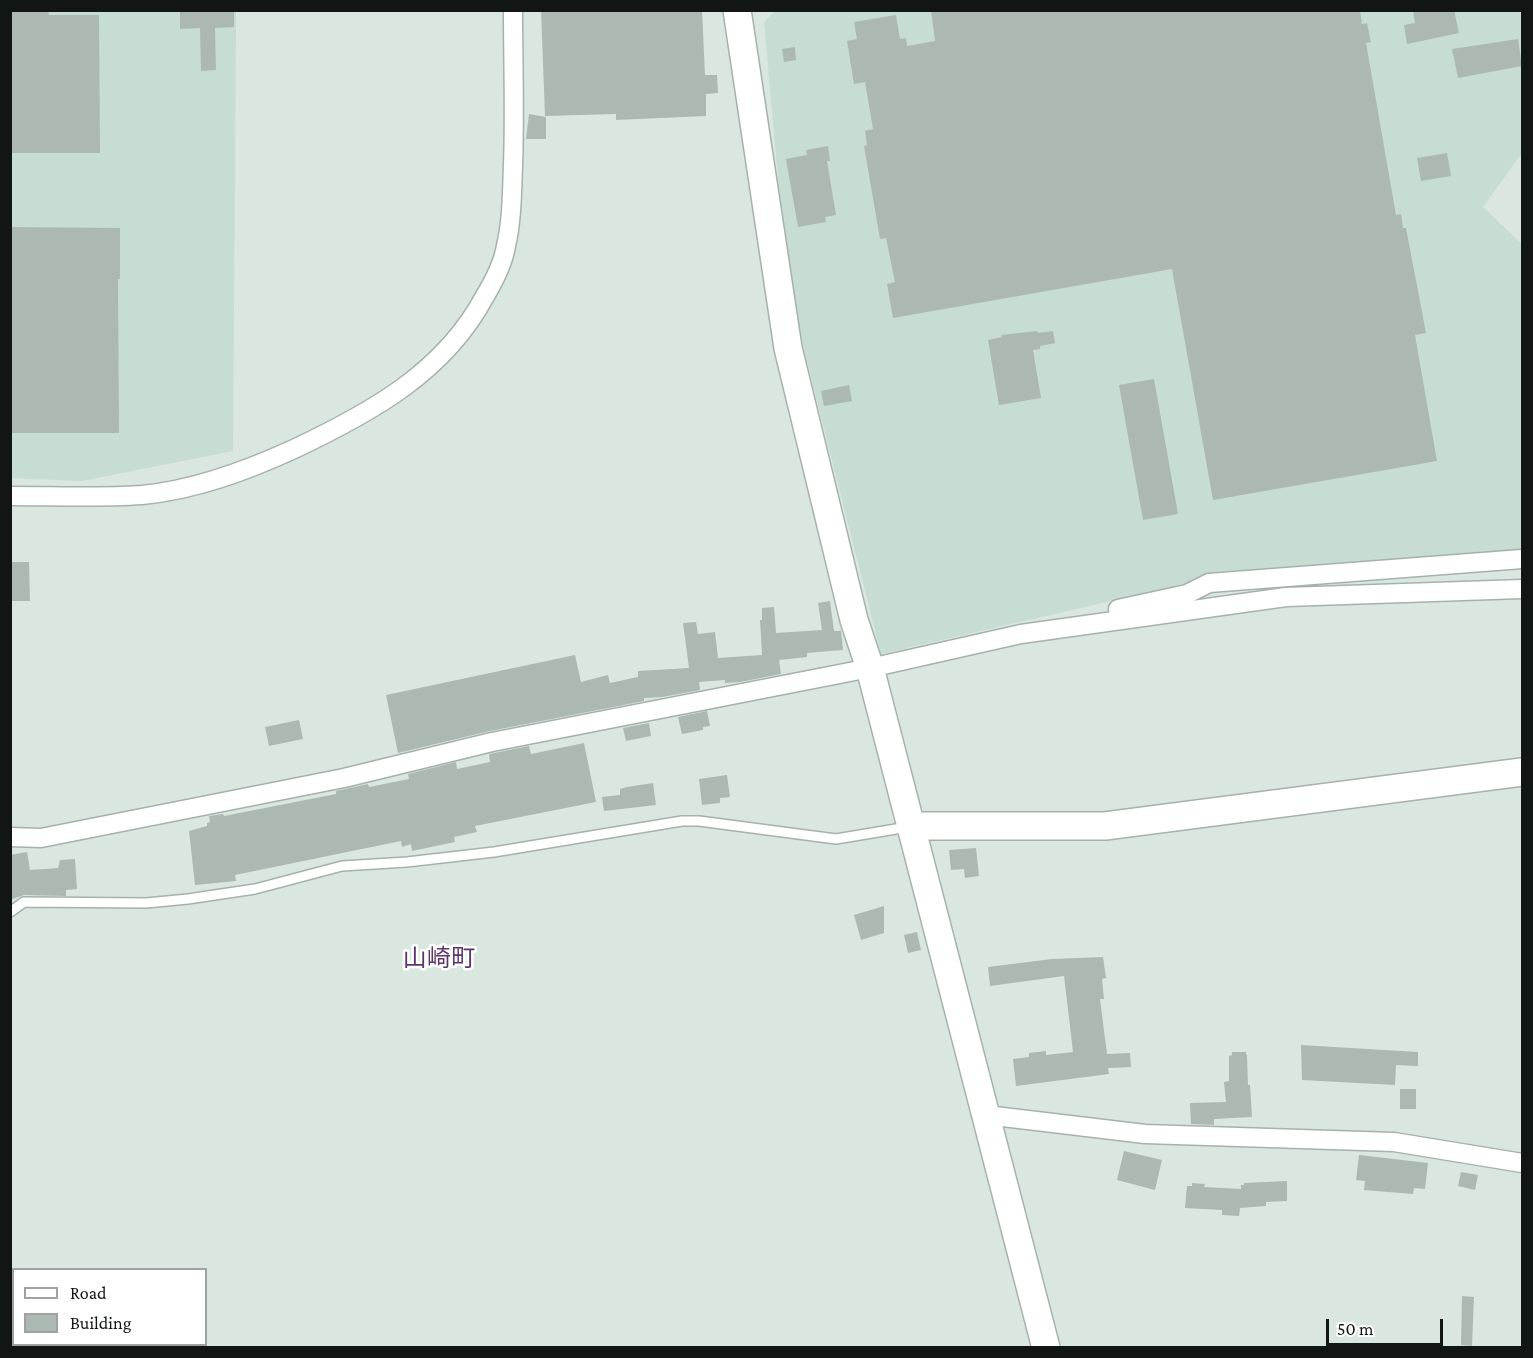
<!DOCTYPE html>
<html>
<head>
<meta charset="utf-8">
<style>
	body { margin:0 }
	#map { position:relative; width:1533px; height:1358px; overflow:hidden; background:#dae7e0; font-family:"Crimson Pro",serif }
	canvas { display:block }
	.frame { position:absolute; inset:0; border:12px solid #111614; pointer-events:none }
	.legend { position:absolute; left:12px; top:1268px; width:195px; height:78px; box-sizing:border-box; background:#fff; border:2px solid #a0a2a1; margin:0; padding:8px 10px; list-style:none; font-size:18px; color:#111614 }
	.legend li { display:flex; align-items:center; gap:12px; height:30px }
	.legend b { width:30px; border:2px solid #a0a2a1 }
	.scale { position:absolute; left:1326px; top:1319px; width:117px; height:27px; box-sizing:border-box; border:3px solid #111614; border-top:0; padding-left:8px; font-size:18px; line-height:21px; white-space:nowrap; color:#111614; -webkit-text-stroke:4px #fff; paint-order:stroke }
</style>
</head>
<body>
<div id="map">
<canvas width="1533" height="1358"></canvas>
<div class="frame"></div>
<ul class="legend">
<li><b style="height:8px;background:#fff"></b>Road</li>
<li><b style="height:16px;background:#acb9b2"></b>Building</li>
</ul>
<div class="scale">50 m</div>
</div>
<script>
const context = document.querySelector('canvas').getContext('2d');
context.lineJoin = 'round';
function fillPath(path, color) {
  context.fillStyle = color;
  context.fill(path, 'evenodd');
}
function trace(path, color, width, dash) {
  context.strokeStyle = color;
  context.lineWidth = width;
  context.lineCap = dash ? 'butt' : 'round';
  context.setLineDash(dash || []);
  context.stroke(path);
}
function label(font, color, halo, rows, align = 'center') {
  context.font = font + ' "Crimson Pro","Noto Sans JP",serif';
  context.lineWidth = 5;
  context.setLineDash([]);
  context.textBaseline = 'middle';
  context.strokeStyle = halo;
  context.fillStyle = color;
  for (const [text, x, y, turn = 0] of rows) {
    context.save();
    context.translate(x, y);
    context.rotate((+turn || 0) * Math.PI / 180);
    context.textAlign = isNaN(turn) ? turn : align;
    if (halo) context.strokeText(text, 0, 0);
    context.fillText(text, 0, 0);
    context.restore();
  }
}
const built = new Path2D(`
	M776 10 1522 11V153L1483 207 1522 244V551L1198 581 881 654 803 346 784 245 764 22Z
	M11 11H236L233 451 82 481 11 478Z`);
const building = new Path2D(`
	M10 10H48L49 15H99L100 153H10Z
	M180 10H234V27L215 28 216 70 201 71 200 28 180 29Z
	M541 10H702L705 75H717L718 93 706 94V116L616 120V114L545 116Z
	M931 10H1360L1362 24 1367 23 1371 42 1366 43 1396 215 1401 214 1403 228H1406L1426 333 1415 335 1437 461 1213 500 1172 269 893 318 887 284 895 282 886 238 880 239 864 146 867 145 865 131 873 129 865 82 854 84 847 41 857 39 854 22 896 15 900 39 906 38 907 46 935 41Z
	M1413 10H1454L1459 33 1407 44 1404 25 1415 23Z
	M1518 39 1522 66 1458 78 1452 49Z
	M795 47 796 60 784 62 782 49Z
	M529 114 546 117V139H526Z
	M828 146 830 161H827L836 215 825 217 826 222 798 227 786 159 807 155 806 150Z
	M1447 153 1451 176 1421 181 1417 158Z
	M10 227 120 228V279H118L119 433H10Z
	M1037 331 1038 333 1053 331 1055 343 1040 346V349L1033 350 1041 398 999 405 988 340 1002 337 1001 335Z
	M1154 379 1178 514 1143 520 1119 385Z
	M849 385 852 401 824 406 821 391Z
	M10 562H29L30 601H10Z
	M830 601 834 631H841L843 650 807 653V657L779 660 781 674 740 682 725 683V680L699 682 700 690 662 697 644 698V701L490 731 398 753 386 695 575 655 581 682 608 675 610 683 638 677V671L689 668 683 623 696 622 698 634 715 632 718 658 762 655 760 620H762V608L774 607 776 633 822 630 818 603Z
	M707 711 710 726 703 727V730L682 734 678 717Z
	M299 720 303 739 269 746 265 727Z
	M649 723 651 736 626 741 623 728Z
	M584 743 596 802 475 826 477 832 454 837 455 842 412 851 411 844 402 847 401 841 235 875 236 881 195 885 189 831 207 826V823L210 822 209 816 223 814 224 816 336 794V791L368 784 369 787 409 779 408 774 456 762 457 769 490 762 489 754 529 746 531 754Z
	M727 775 730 797 720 798V803L702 805 699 779Z
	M653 783 656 805 604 811 602 797 620 795V789L627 787Z
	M976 848 979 876 965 878 964 869 951 870 949 850Z
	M27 852 30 870 58 868 60 860 75 859 77 889 66 890V896L24 895 10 900V855Z
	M884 906V933L861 940 854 915Z
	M917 932 921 950 908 953 904 935Z
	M1103 957 1106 978 1102 979 1104 999H1100L1107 1054 1130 1053 1131 1067 1108 1068 1109 1074 1016 1086 1013 1059 1029 1057V1053L1046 1051V1055L1073 1052 1064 976 990 986 988 967 1052 959Z
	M1301 1045 1418 1052V1066L1396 1065 1395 1085 1302 1080Z
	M1232 1052H1246V1055H1247L1248 1085H1250L1252 1117 1214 1119V1125L1191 1124 1190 1103 1226 1102 1224 1082 1229 1081V1056L1232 1055Z
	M1400 1089H1416V1109H1400Z
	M1124 1151 1162 1160 1155 1190 1117 1180Z
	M1359 1155 1428 1163 1425 1189 1414 1188 1413 1194 1364 1190 1365 1181 1356 1180Z
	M1461 1172 1478 1175 1475 1190 1458 1186Z
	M1287 1181V1201L1266 1202V1206L1240 1208 1239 1216 1222 1215V1210L1185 1208 1187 1186H1192V1183L1205 1184 1204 1187 1241 1189V1185H1244V1183Z
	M1462 1296 1474 1297 1472 1346 1461 1345Z`);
const lane = new Path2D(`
	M10 912 24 902 146 903 188 899 255 889 342 866 407 862 494 852 682 821H699L836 839 908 827`);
const street = new Path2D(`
	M10 496C54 496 99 498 142 495 195 490 246 471 294 449 370 413 444 373 485 296 494 281 503 264 506 246 512 220 512 192 513 165 515 114 513 62 513 10
	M1118 609 1187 594 1209 583 1522 559
	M10 837 41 838 344 778 492 742 870 668 1021 634 1286 597 1522 589
	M986 1115 1145 1134 1394 1142 1522 1163`);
const secondary = new Path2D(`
	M737 10 788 348 854 620 870 668 1046 1348
	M911 826H1105L1522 772`);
const quarterNames = [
	["山崎町",439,959]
];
fillPath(built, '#c7dcd2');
fillPath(building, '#acb9b2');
trace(lane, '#a5b2ab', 12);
trace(street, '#a5b2ab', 21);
trace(secondary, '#a5b2ab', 30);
trace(lane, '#fff', 9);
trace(street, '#fff', 18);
trace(secondary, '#fff', 27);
label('24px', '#5c356d', '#fff', quarterNames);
</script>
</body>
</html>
